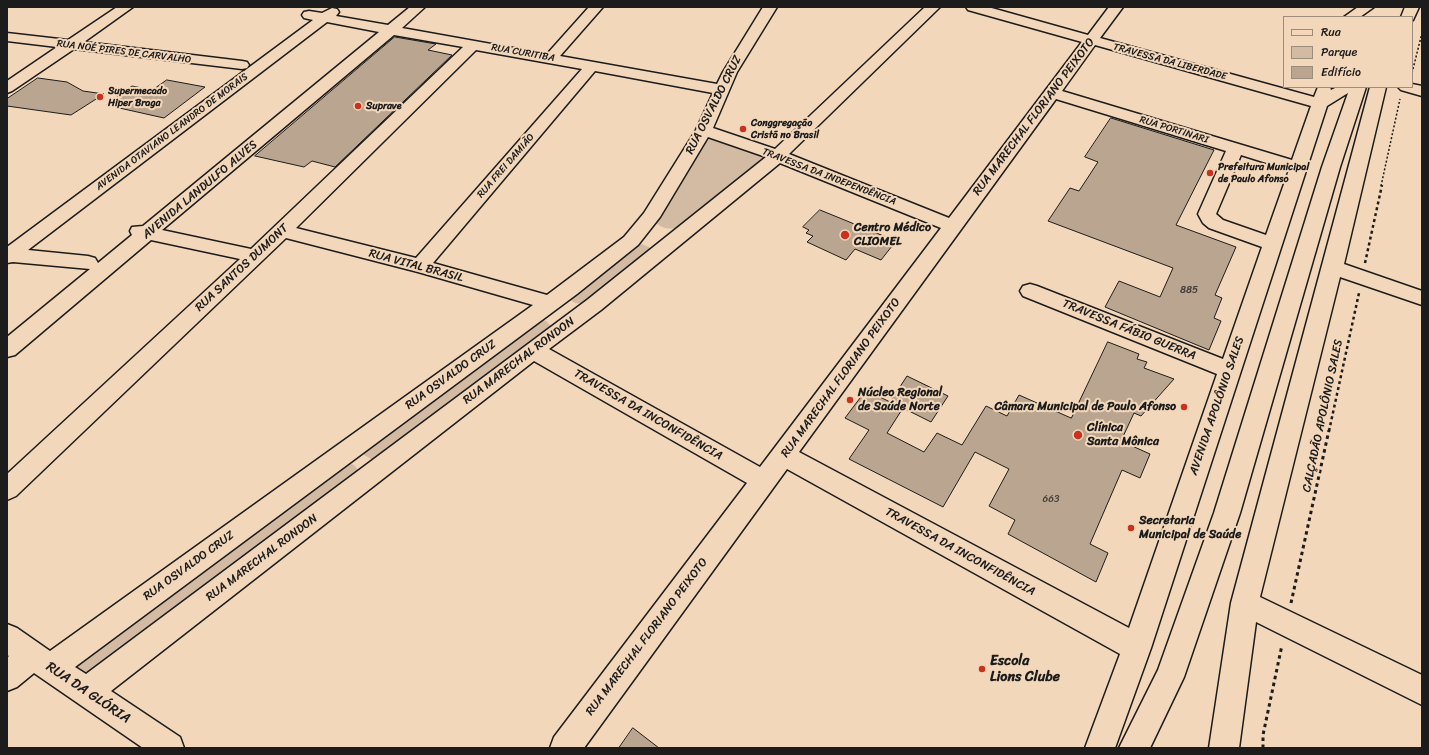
<!DOCTYPE html>
<html>
<head>
<meta charset="utf-8">
<style>
	body { margin:0 }
	#map { position:relative; width:1429px; height:755px; overflow:hidden; background:#f3d7ba; font-family:Sriracha,sans-serif }
	canvas { display:block }
	.frame { position:absolute; inset:0; border:8px solid #1c1c1c; pointer-events:none }
	.legend { position:absolute; left:1283px; top:16px; width:130px; height:72px; box-sizing:border-box; background:#f3d7ba; border:1px solid #9d8c7b; margin:0; padding:5px 7px; list-style:none; font-size:12px; color:#1c1c1c }
	.legend li { display:flex; align-items:center; gap:8px; height:20px }
	.legend b { width:20px; border:1px solid #9d8c7b }
</style>
</head>
<body>
<div id="map">
<canvas width="1429" height="755"></canvas>
<div class="frame"></div>
<ul class="legend">
<li><b style="height:5px;background:#f3d7ba"></b>Rua</li>
<li><b style="height:11px;background:#d3bba3"></b>Parque</li>
<li><b style="height:11px;background:#baa690"></b>Edifício</li>
</ul>
</div>
<script>
const context = document.querySelector('canvas').getContext('2d');
context.lineJoin = 'round';
function fillPath(path, color) {
  context.fillStyle = color;
  context.fill(path, 'evenodd');
}
function trace(path, color, width, dash) {
  context.strokeStyle = color;
  context.lineWidth = width;
  context.lineCap = dash ? 'butt' : 'round';
  context.setLineDash(dash || []);
  context.stroke(path);
}
function label(font, color, halo, rows, align = 'center') {
  context.font = font + ' Sriracha,sans-serif';
  context.lineWidth = 4;
  context.setLineDash([]);
  context.textBaseline = 'middle';
  context.strokeStyle = halo;
  context.fillStyle = color;
  for (const [text, x, y, turn = 0] of rows) {
    context.save();
    context.translate(x, y);
    context.rotate((+turn || 0) * Math.PI / 180);
    context.textAlign = isNaN(turn) ? turn : align;
    if (halo) context.strokeText(text, 0, 0);
    context.fillText(text, 0, 0);
    context.restore();
  }
}
const green = new Path2D(`
	M709 139H714L766 157 679 227C669 230 659 229 654 219L704 142Z
	M639 243 649 247 651 252 584 304 575 303 569 299Z
	M540 319 546 321 552 327 375 461 364 455 363 450Z
	M346 462 354 465 359 471 87 689 54 667Z`);
const building = new Path2D(`
	M395 37 436 44 428 50 452 55 335 167 312 161 304 167 255 156Z
	M38 78 67 82 83 91 104 94 71 115 7 106V99Z
	M167 80 205 87 164 118 106 105 132 86 152 90Z
	M1111 118 1214 150 1176 225 1236 247 1215 295 1222 298 1214 318 1221 321 1209 350 1105 307 1119 281 1160 297 1173 268 1048 221 1070 188 1079 191 1098 162 1085 157Z
	M820 210 896 241 881 260 855 249 846 260 807 242 813 236 806 233 809 230 803 227Z
	M1108 342 1139 354 1137 359 1147 362 1144 368 1174 379 1141 416 1134 413 1121 441 1150 454 1140 478 1122 470 1090 544 1108 553 1096 582 1008 534 1015 520 989 506 1009 469 975 452 943 507 849 459 869 430 845 418 866 390 890 402 907 376 948 396 931 422 903 408 887 433 924 452 937 433 962 445 986 406 1007 416 1019 395 1071 418Z
	M633 728 659 748H619Z`);
const pathFar2 = new Path2D(`
	M1412 73 1422 33
	M1381 186 1400 99`);
const pathFar1 = new Path2D(`
	M1365 263 1382 185
	M1329 431 1359 293`);
const path = new Path2D(`
	M1291 603 1329 430
	M1263 748V735L1282 645`);
const minor = new Path2D(`
	M117 7H133L84 42 242 61 247 62 249 65 247 68 242 69 74 49 12 91 7 93V81L57 47 7 41V33L68 40Z
	M410 7H425L402 28 547 54 589 7H603L560 56 717 84 723 72 763 7H777L737 72 713 128 775 149 925 7H940L789 154 949 218 1082 42 968 10 966 7H988L1088 35 1109 7H1123L1100 38 1314 97 1318 87H1330L1331 90 1337 87H1366L1340 167 1240 513 1184 677 1150 748H1119L1158 670 1214 513 1322 167 1348 93 1327 106 1151 648 1115 748H1085L1120 654 787 469 584 748H550L554 737 747 483 534 361 111 691 180 737 184 748H143L34 673 17 687 7 691V658L9 656 7 655V624L17 628 50 651 533 305 418 272 286 238 16 496 7 500V474L240 259 151 240 15 355 7 357V337L90 269 13 262 7 263V247L313 20 304 18 302 15 304 12 309 11 322 13 332 8 337 9 339 12 336 16 388 25ZM327 22 379 32 143 226 132 227 130 231 132 235 98 263 95 258 88 256 28 250ZM394 35 463 47 251 249 162 230ZM1095 45 1311 106 1292 160 1062 91ZM476 50 582 69 416 258 296 228ZM595 71 713 93 696 130 644 213 624 237 547 295 433 263ZM1056 99 1226 151 1198 214 1203 223 1209 228 1262 247 1223 359 1037 286 1030 284 1023 286 1020 291 1023 296 1217 374 1129 628 799 452ZM708 137 766 157 587 300 86 674 75 667 577 294 638 245 660 217ZM1241 155 1289 170 1266 235 1223 220 1216 214ZM780 163 941 228 760 467 549 349 601 310Z
	M1358 7H1374L1360 17H1344Z
	M1405 7H1419L1413 20 1412 17H1401Z
	M1412 84 1422 86V96L1401 90 1398 87H1412Z
	M1370 87H1386L1344 264 1422 291V305L1340 277 1260 597 1422 675V705L1256 622 1239 748H1209L1231 603Z`);
const markers = [
	[100,97,4,"#c8321e"],
	[358,106,4,"#c8321e"],
	[743,129,4,"#c8321e"],
	[1210,173,4,"#c8321e"],
	[845,235,5,"#c8321e"],
	[850,400,4,"#c8321e"],
	[1184,407,4,"#c8321e"],
	[1078,435,5,"#c8321e"],
	[1131,528,4,"#c8321e"],
	[982,669,4,"#c8321e"]
];
const farStreetnames = [
	["RUA NOÉ PIRES DE CARVALHO",124,52,7],
	["RUA CURITIBA",523,53,10],
	["TRAVESSA DA LIBERDADE",1170,62,15],
	["RUA PORTINARI",1174,130,17],
	["AVENIDA OTAVIANO LEANDRO DE MORAIS",172,132,-37],
	["RUA FREI DAMIÃO",506,166,-49],
	["TRAVESSA DA INDEPENDÊNCIA",829,177,21]
];
const farPoinames = [
	["Supermecado",108,91],
	["Hiper Braga",108,103],
	["Suprave",366,106],
	["Conggregação",751,123],
	["Cristã no Brasil",751,135],
	["Prefeitura Municipal",1218,167],
	["de Paulo Afonso",1218,179]
];
const numberNames = [
	["885",1189,290],
	["663",1051,499]
];
const streetNames = [
	["RUA OSVALDO CRUZ",714,105,-63],
	["RUA MARECHAL FLORIANO PEIXOTO",1034,117,-53],
	["AVENIDA LANDULFO ALVES",200,190,-40],
	["RUA VITAL BRASIL",416,266,15],
	["RUA SANTOS DUMONT",242,268,-43],
	["TRAVESSA FÁBIO GUERRA",1129,330,22],
	["RUA MARECHAL RONDON",519,361,-37],
	["RUA OSVALDO CRUZ",451,375,-36],
	["RUA MARECHAL FLORIANO PEIXOTO",841,378,-54],
	["AVENIDA APOLÔNIO SALES",1217,406,-71],
	["TRAVESSA DA INCONFIDÊNCIA",648,415,30],
	["CALÇADÃO APOLÔNIO SALES",1323,416,-78],
	["TRAVESSA DA INCONFIDÊNCIA",960,552,29],
	["RUA MARECHAL RONDON",262,558,-37],
	["RUA OSVALDO CRUZ",189,566,-36],
	["RUA MARECHAL FLORIANO PEIXOTO",647,637,-53]
];
const poiNames = [
	["Centro Médico",854,228],
	["CLIOMEL",854,242],
	["Núcleo Regional",858,393],
	["de Saúde Norte",858,407],
	["Câmara Municipal de Paulo Afonso",1176,407,"right"],
	["Clínica",1087,428],
	["Santa Mônica",1087,442],
	["Secretaria",1139,521],
	["Municipal de Saúde",1139,535]
];
const nearPoinames = [
	["Escola",990,661],
	["Lions Clube",990,677]
];
const nearStreetnames = [
	["RUA DA GLÓRIA",88,693,34]
];
fillPath(green, '#d3bba3');
fillPath(building, '#baa690');
trace(building, '#1c1c1c', 1);
trace(minor, '#1c1c1c', 3);
trace(pathFar2, '#1c1c1c', 1.5, [2, 2]);
trace(pathFar1, '#1c1c1c', 2.5, [3, 3]);
trace(path, '#1c1c1c', 3, [3.5, 3.5]);
fillPath(minor, '#f3d7ba');
for (const [x, y, r, color] of markers) {
  const dot = new Path2D();
  dot.arc(x, y, r, 0, 2 * Math.PI);
  context.fillStyle = color;
  context.fill(dot);
  trace(dot, '#f3d7ba', 1.5);
}
label('10px', '#1c1c1c', '#f3d7ba', farStreetnames);
label('bold 10px', '#1c1c1c', '#f3d7ba', farPoinames, 'left');
label('10px', '#443e39', null, numberNames);
label('12px', '#1c1c1c', '#f3d7ba', streetNames);
label('bold 12px', '#1c1c1c', '#f3d7ba', poiNames, 'left');
label('bold 14px', '#1c1c1c', '#f3d7ba', nearPoinames, 'left');
label('14px', '#1c1c1c', '#f3d7ba', nearStreetnames);
</script>
</body>
</html>
